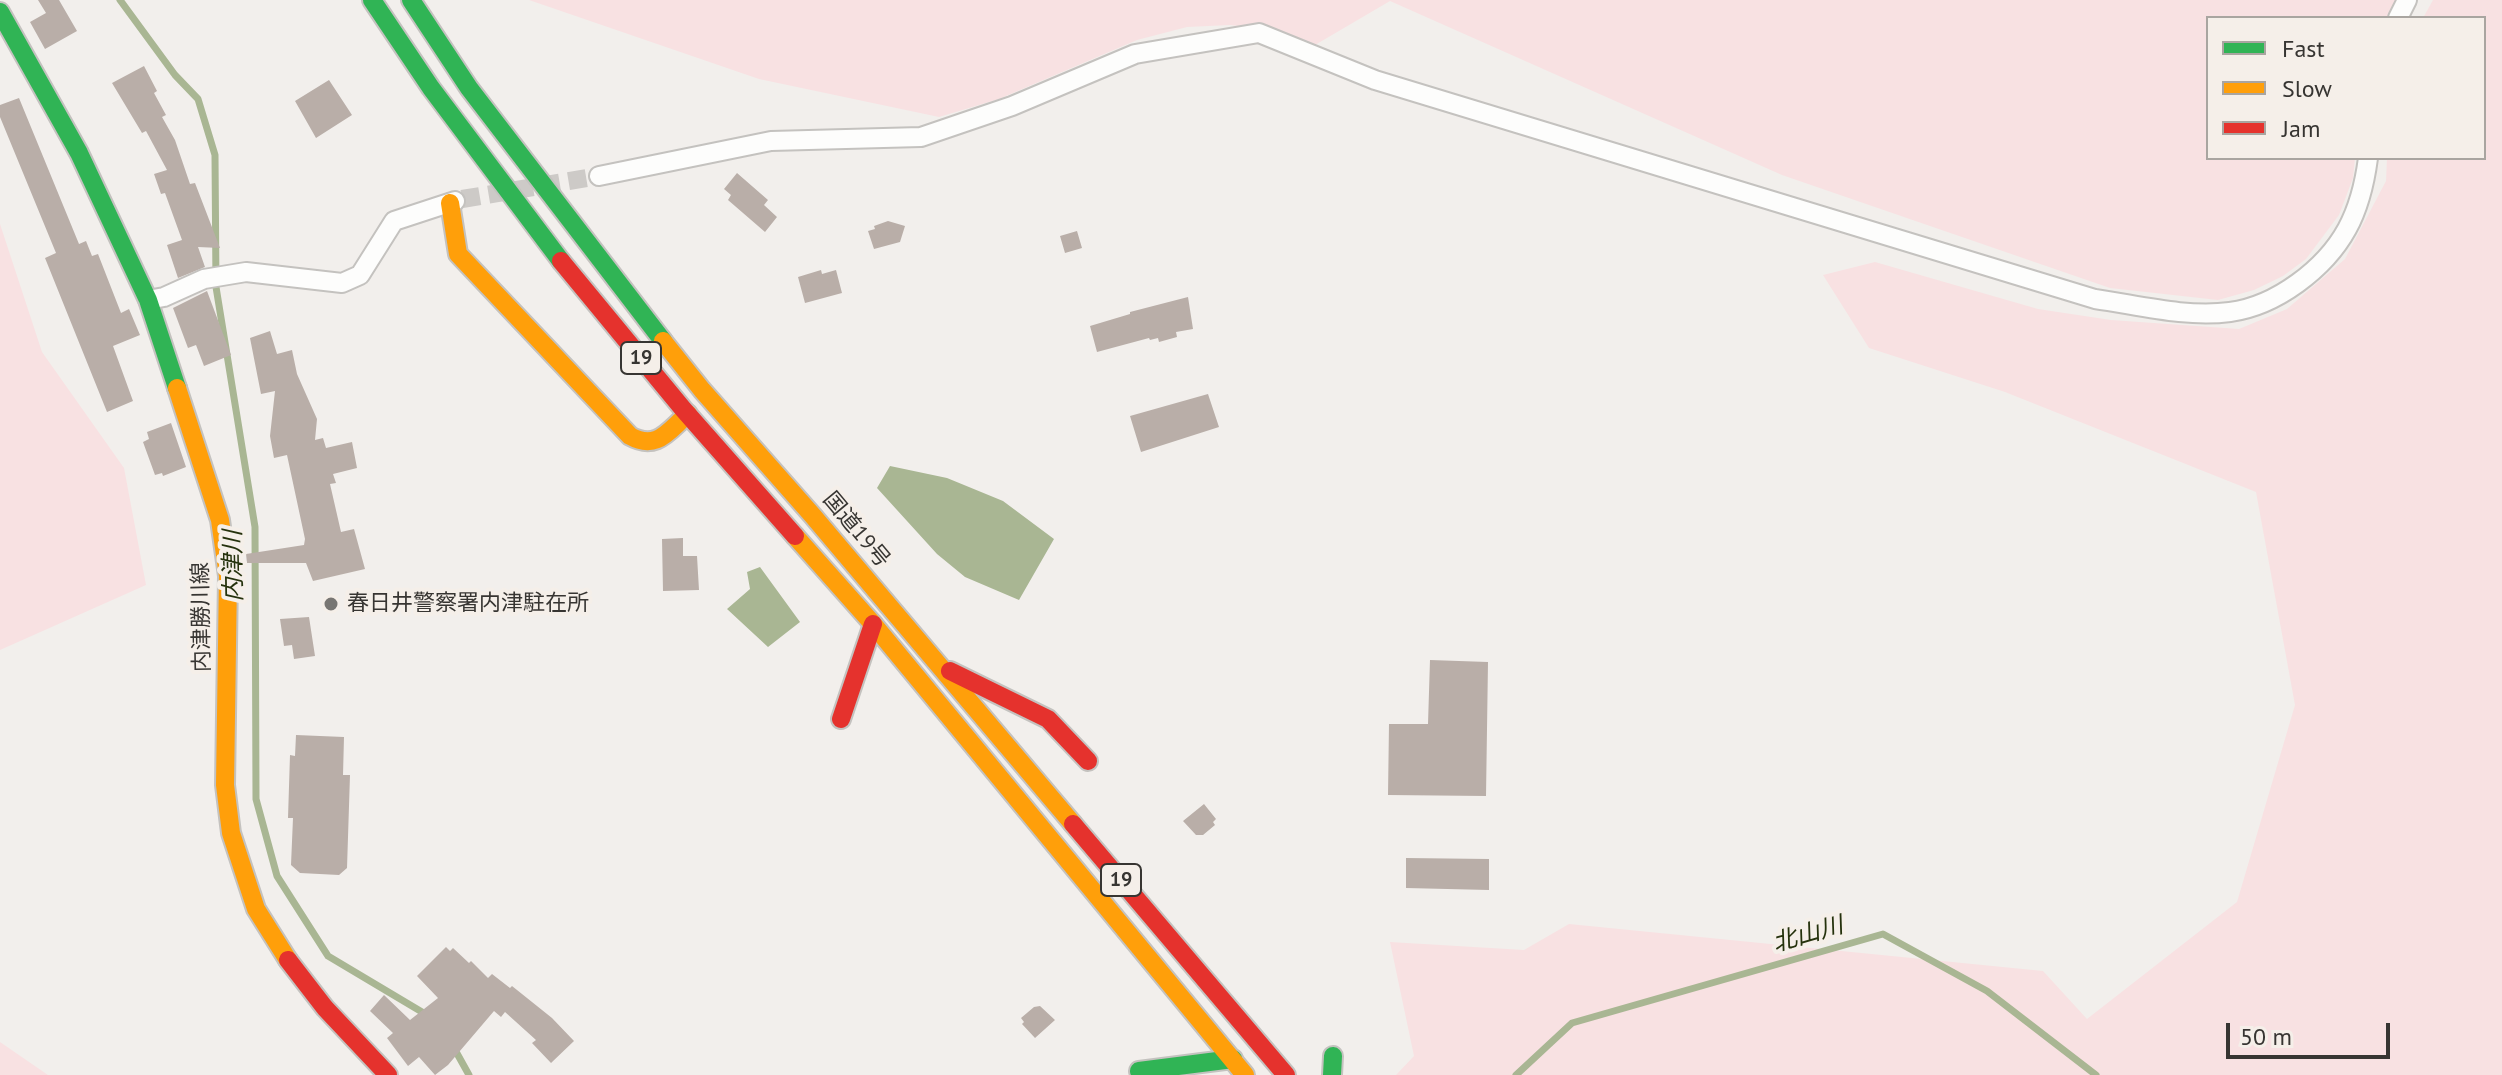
<!DOCTYPE html>
<html>
<head>
<meta charset="utf-8">
<style>
	body { margin:0 }
	#map { position:relative; width:2502px; height:1075px; overflow:hidden; background:#f2efec; font-family:"PT Sans",sans-serif }
	canvas { display:block }
	.legend { position:absolute; left:2206px; top:16px; width:280px; height:144px; box-sizing:border-box; background:#f5efe9; border:2px solid #a9a5a0; margin:0; padding:10px 14px; list-style:none; font-size:24px; color:#373532 }
	.legend li { display:flex; align-items:center; gap:16px; height:40px }
	.legend b { width:40px; border:2px solid #a9a5a0 }
	.scale { position:absolute; left:2226px; top:1023px; width:164px; height:36px; box-sizing:border-box; border:4px solid #373532; border-top:0; padding-left:10px; font-size:24px; line-height:28px; white-space:nowrap; color:#373532; -webkit-text-stroke:6px #f5efe9; paint-order:stroke }
</style>
</head>
<body>
<div id="map">
<canvas width="2502" height="1075"></canvas>
<ul class="legend">
<li><b style="height:10px;background:#30b455"></b>Fast</li>
<li><b style="height:10px;background:#ff9f0a"></b>Slow</li>
<li><b style="height:10px;background:#e5322d"></b>Jam</li>
</ul>
<div class="scale">50 m</div>
</div>
<script>
const context = document.querySelector('canvas').getContext('2d');
context.lineJoin = 'round';
function fillPath(path, color) {
  context.fillStyle = color;
  context.fill(path, 'evenodd');
}
function trace(path, color, width, dash) {
  context.strokeStyle = color;
  context.lineWidth = width;
  context.lineCap = dash ? 'butt' : 'round';
  context.setLineDash(dash || []);
  context.stroke(path);
}
function label(font, color, halo, rows, align = 'center') {
  context.font = font + ' "PT Sans","Noto Sans JP",sans-serif';
  context.lineWidth = 8;
  context.setLineDash([]);
  context.textBaseline = 'middle';
  context.strokeStyle = halo;
  context.fillStyle = color;
  for (const [text, x, y, turn = 0] of rows) {
    context.save();
    context.translate(x, y);
    context.rotate((+turn || 0) * Math.PI / 180);
    context.textAlign = isNaN(turn) ? turn : align;
    if (halo) context.strokeText(text, 0, 0);
    context.fillText(text, 0, 0);
    context.restore();
  }
}
const green = new Path2D(`
	M529 0H2398L2389 18H2208V158H2355L2353 178 2339 215 2306 259 2283 276 2254 290 2218 300 2110 288 1782 175 1390 1 1315 45 1270 30 1230 25 1187 27 1137 40 999 99 939 117 759 79Z
	M2433 0H2502V1075H1396L1414 1056 1390 942 1524 950 1569 924 2043 971 2087 1019 2237 902 2295 705 2256 492 2005 392 1869 348 1823 275 1875 262 2038 309 2111 320 2239 329 2287 309 2345 259 2386 181 2387 158H2484V18H2423Z
	M0 224 42 352 124 468 146 585 0 650Z
	M0 1042 48 1075H0Z`);
const water = new Path2D(`
	M890 466 947 478 1003 501 1054 539 1019 600 965 577 937 554 877 488Z
	M760 567 800 622 768 647 727 609 750 589 747 572Z`);
const stream = new Path2D(`
	M120 0 175 75 198 99 215 155 216 287 255 527 256 799 277 876 328 956 427 1015
	M454 1048 469 1075
	M1516 1075 1572 1023 1883 934 1987 991 2096 1075`);
const building = new Path2D(`
	M38 0H59L77 31 45 49 30 22 46 13Z
	M144 66 157 91 154 93 166 115 162 117 175 140 190 184 195 183 220 248 198 247 205 267 178 278 167 245 182 240 165 193 161 194 154 174 167 170 146 131 142 133 112 83Z
	M329 80 352 115 316 138 295 101Z
	M19 98 79 244 86 241 92 256 98 254 121 313 129 309 140 335 113 346 133 401 107 412 45 258 56 253 0 117V105Z
	M737 173 768 200 764 205 777 217 765 232 728 200 731 195 724 189Z
	M888 221 905 226 900 242 874 249 868 231 875 229 874 226Z
	M1077 231 1082 248 1065 253 1060 236Z
	M821 270 822 274 836 270 842 293 805 303 798 277Z
	M207 291 231 355 204 366 196 345 188 348 173 308Z
	M1188 297 1193 329 1176 332 1177 337 1159 342 1158 338 1150 340 1149 338 1097 352 1090 326 1130 314V312Z
	M270 331 277 354 292 350 297 374 317 419 315 440 323 438 326 448 352 442 357 468 333 474 336 483 330 484 341 532 354 529 365 569 313 581 306 563H247L246 554 304 545 305 539 287 455 274 458 270 436 275 391 261 394 250 338Z
	M1208 394 1219 427 1141 452 1130 416Z
	M171 423 186 467 163 476 162 473 155 475 143 442 149 439 147 432Z
	M683 538V556H697L699 590 663 591 662 539Z
	M309 617 315 656 294 659 292 645 284 646 280 619Z
	M1430 660 1488 662 1486 796 1388 795 1389 724H1428Z
	M296 735 344 737 343 775H350L347 868 339 875 300 873 291 865 293 818H288L290 755 295 756Z
	M1204 804 1216 819 1213 822 1215 825 1203 835H1196L1183 821Z
	M1406 858 1489 859V890L1406 888Z
	M446 947 450 951 453 948 469 963 471 961 488 978 492 974 510 988 512 986 552 1018 574 1041 551 1063 532 1043 536 1040 505 1012 501 1017 494 1011 448 1065 435 1075 419 1057 408 1066 387 1038 393 1033 370 1011 384 995 410 1020 438 998 417 976Z
	M1040 1006 1055 1020 1035 1038 1022 1024 1024 1022 1021 1018 1034 1007Z`);
const streetTunnel = new Path2D(`
	M462 199 599 176`);
const street = new Path2D(`
	M2398 18 2407 0
	M599 176 771 141 921 137 1012 106 1135 54 1259 33 1375 80 2095 299C2138 305 2186 318 2230 312 2276 306 2325 269 2347 229 2358 209 2365 181 2368 158
	M148 300 164 297 204 279 246 272 342 283 360 275 394 221 455 201`);
const fast = new Path2D(`
	M372 0 431 88 561 261
	M411 0 469 88 663 341
	M0 12 79 153 148 300 177 388
	M1139 1071 1233 1059
	M1332 1075 1333 1056`);
const slow = new Path2D(`
	M450 203 458 254 630 436C657 451 668 431 688 414
	M663 341 702 390 813 516 1073 824
	M177 388 220 520 228 576 225 785 231 833 256 909 288 960
	M795 536 873 624 1245 1075`);
const jam = new Path2D(`
	M561 261 683 409 795 536
	M950 671 1048 719 1088 761
	M841 719 873 624
	M1073 824 1286 1075
	M288 960 325 1008 388 1075`);
const markers = [
	[331,604,8,"#787673"]
];
const shields = [
	[641,358,40],
	[1121,880,40]
];
const shieldNames = [
	["19",641,358],
	["19",1121,880]
];
const streetNames = [
	["国道19号",856,530,50],
	["内津勝川線",202,617,-91]
];
const poiNames = [
	["春日井警察署内津駐在所",347,604]
];
const waterNames = [
	["内津川",234,566,-91],
	["北山川",1808,935,-16]
];
fillPath(green, '#f8e1e2');
fillPath(water, '#a9b693');
trace(stream, '#a9b693', 7);
fillPath(building, '#b9aea8');
trace(streetTunnel, '#cdcac7', 18, [18, 9]);
trace(street, '#c4c2bf', 22);
trace(fast, '#c4c2bf', 22);
trace(slow, '#c4c2bf', 22);
trace(jam, '#c4c2bf', 22);
trace(street, '#fdfdfc', 18);
trace(fast, '#30b455', 18);
trace(slow, '#ff9f0a', 18);
trace(jam, '#e5322d', 18);
for (const [x, y, r, color] of markers) {
  const dot = new Path2D();
  dot.arc(x, y, r, 0, 2 * Math.PI);
  context.fillStyle = color;
  context.fill(dot);
  trace(dot, '#f5efe9', 3);
}
for (const [x, y, w] of shields) {
  const box = new Path2D();
  box.roundRect(x - w / 2, y - 16, w, 32, 6);
  context.fillStyle = '#f5efe9';
  context.fill(box);
  trace(box, '#373532', 2);
}
label('bold 20px', '#373532', null, shieldNames);
label('22px', '#373532', '#f5efe9', streetNames);
label('22px', '#373532', '#f5efe9', poiNames, 'left');
label('italic 24px', '#25320d', '#f5efe9', waterNames);
</script>
</body>
</html>
